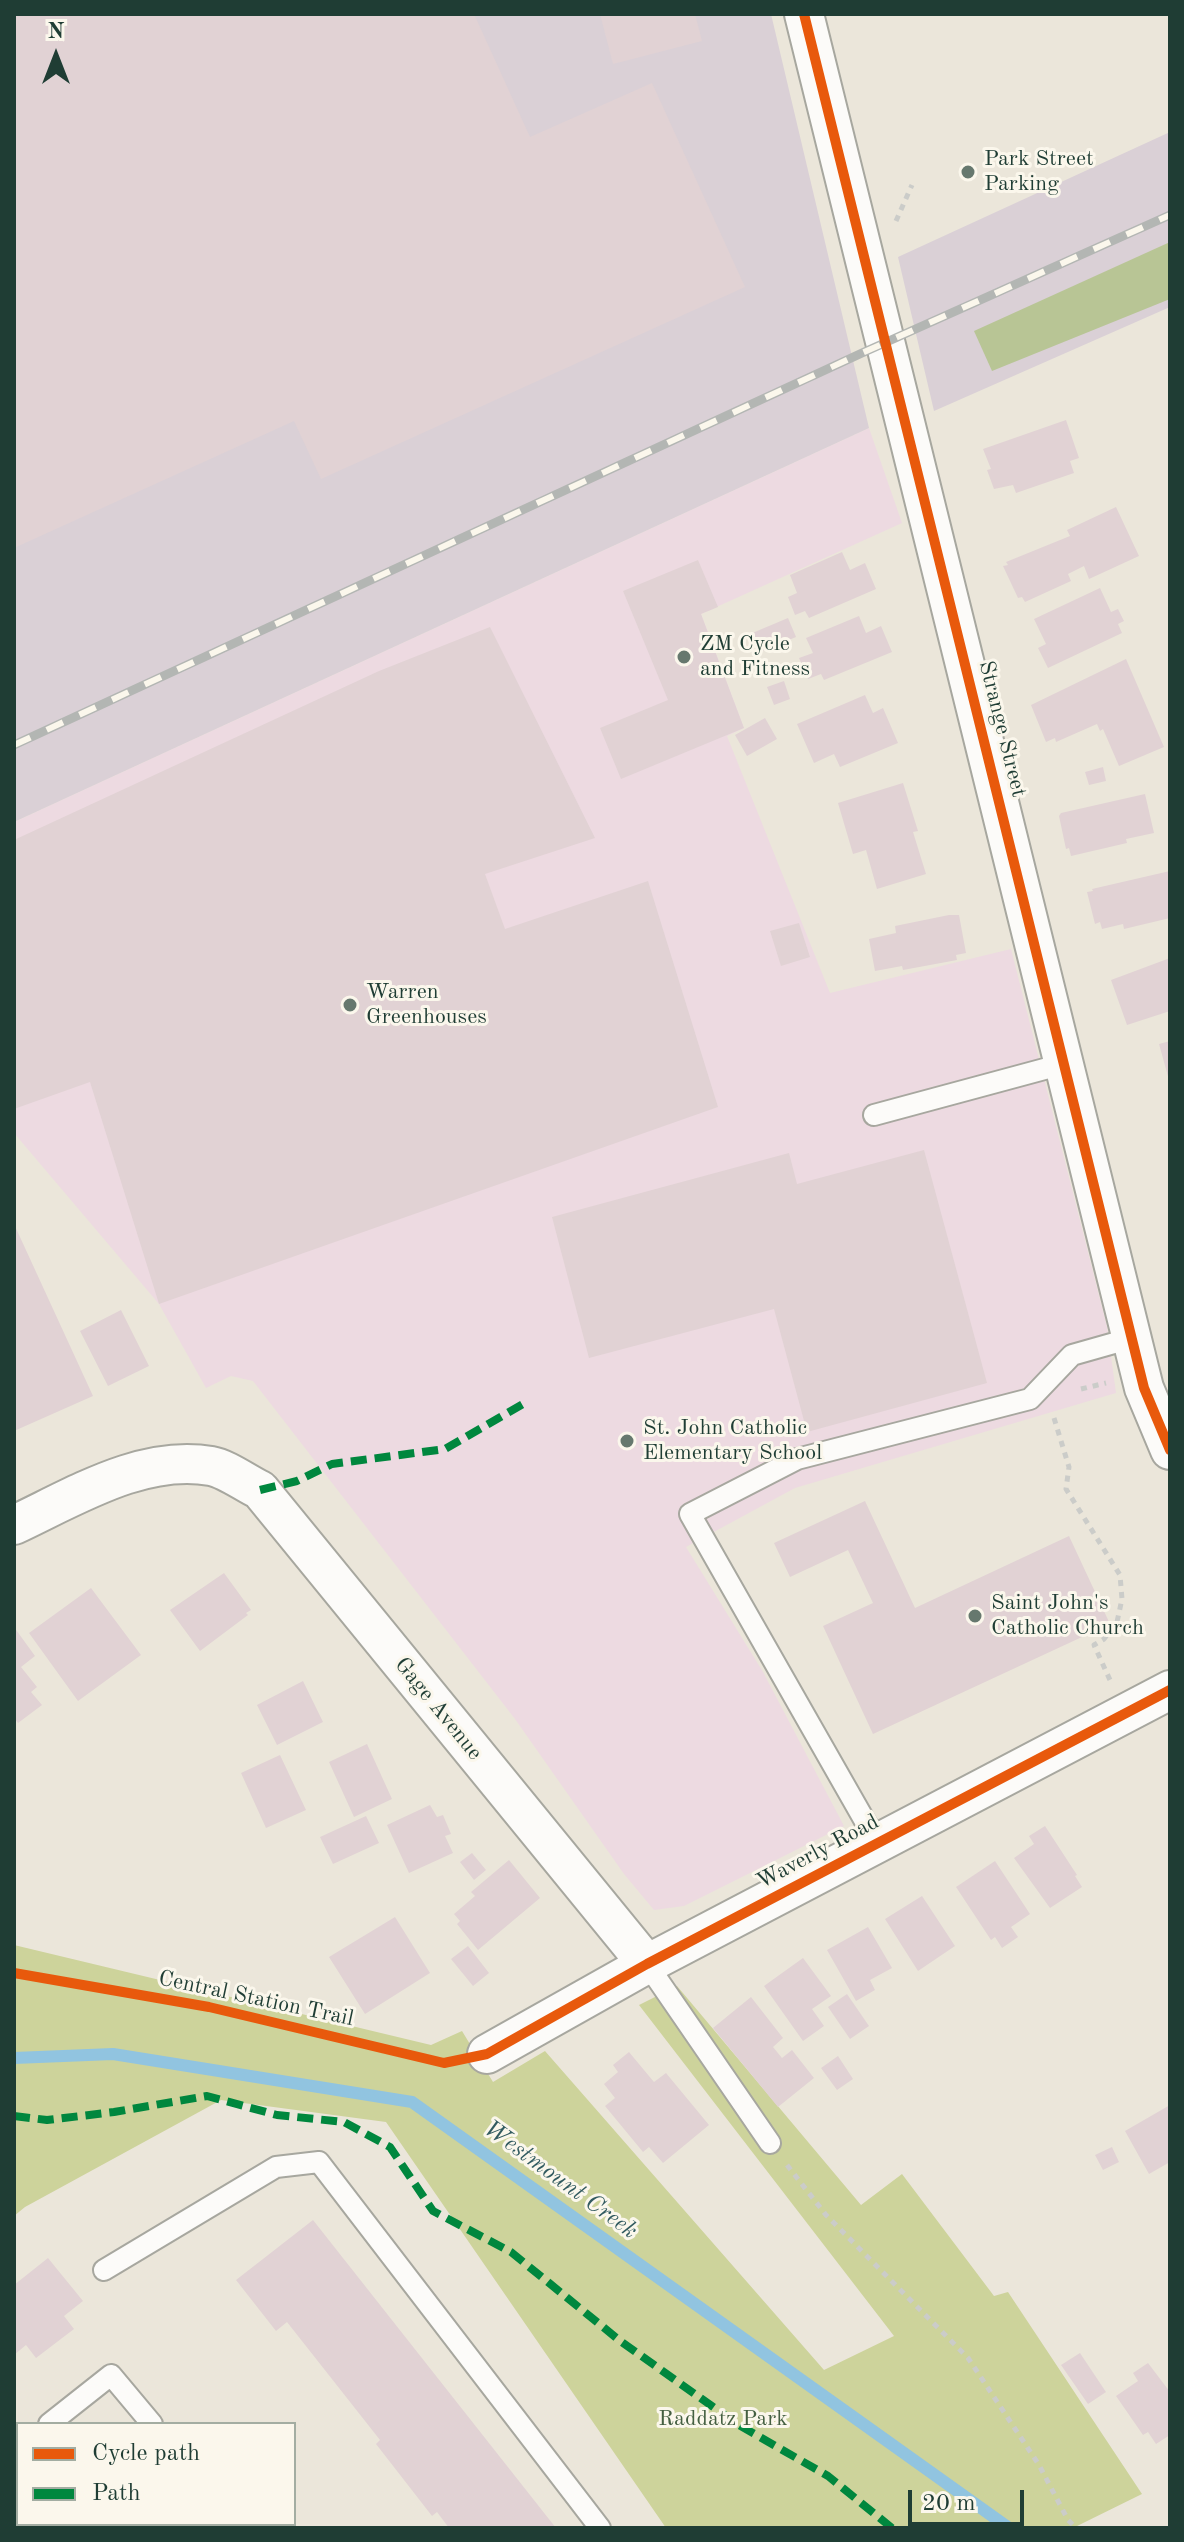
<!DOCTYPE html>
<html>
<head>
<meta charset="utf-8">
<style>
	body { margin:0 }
	#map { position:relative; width:1184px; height:2542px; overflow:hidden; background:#ebe6da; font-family:"Old Standard TT",serif }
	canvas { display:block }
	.frame { position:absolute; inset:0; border:16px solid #1f3d34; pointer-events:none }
	.legend { position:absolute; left:16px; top:2422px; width:280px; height:104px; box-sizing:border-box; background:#fbf7ec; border:2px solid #a3ada2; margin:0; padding:10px 14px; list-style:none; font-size:24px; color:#1f3d34 }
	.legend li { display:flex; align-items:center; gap:16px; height:40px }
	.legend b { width:40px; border:2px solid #a3ada2 }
	.north { position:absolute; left:16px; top:16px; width:80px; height:80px; -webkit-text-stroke:6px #fbf7ec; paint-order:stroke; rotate:0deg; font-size:22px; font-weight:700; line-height:32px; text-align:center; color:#1f3d34 }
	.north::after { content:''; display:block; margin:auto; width:28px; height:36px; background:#1f3d34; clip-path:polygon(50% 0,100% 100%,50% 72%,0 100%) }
	.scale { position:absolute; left:908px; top:2490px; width:116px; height:36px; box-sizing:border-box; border:4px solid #1f3d34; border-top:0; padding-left:10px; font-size:24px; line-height:28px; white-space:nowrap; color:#1f3d34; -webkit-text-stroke:6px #fbf7ec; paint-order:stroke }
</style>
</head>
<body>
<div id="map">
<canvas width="1184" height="2542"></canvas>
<div class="frame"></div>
<ul class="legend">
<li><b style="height:10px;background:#e8590c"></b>Cycle path</li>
<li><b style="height:10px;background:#00873e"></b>Path</li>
</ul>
<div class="north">N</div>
<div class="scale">20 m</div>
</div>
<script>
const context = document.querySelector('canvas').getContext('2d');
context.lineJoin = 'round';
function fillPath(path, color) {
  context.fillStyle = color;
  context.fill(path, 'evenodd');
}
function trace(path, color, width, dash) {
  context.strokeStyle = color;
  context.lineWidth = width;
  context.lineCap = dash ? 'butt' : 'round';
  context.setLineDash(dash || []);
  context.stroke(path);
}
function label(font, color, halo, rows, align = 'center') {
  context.font = font + ' "Old Standard TT",serif';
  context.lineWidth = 6;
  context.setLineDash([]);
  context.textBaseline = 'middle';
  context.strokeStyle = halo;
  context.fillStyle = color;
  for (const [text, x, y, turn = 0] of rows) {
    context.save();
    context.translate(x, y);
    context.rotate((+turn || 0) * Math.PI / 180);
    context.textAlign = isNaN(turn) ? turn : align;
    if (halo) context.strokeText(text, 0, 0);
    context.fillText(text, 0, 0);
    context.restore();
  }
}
const built = new Path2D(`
	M869 428 902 523 701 614 744 728 727 736 830 993 1011 949 1107 1327 1116 1393 795 1488 686 1547 763 1672 844 1826 684 1906 654 1910 624 1874 515 1719 253 1381 231 1376 206 1388 159 1304 14 1133V822Z`);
const industrial = new Path2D(`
	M14 14H771L869 428 14 822Z
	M1170 132V307L934 411 898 257Z`);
const green = new Path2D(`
	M14 1945 431 2045 462 2031 493 2082 545 2051 824 2370 894 2336 639 2005 677 1986 861 2205 902 2174 994 2296 1008 2292 1142 2494 1073 2528H666L386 2122 221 2100 25 2207 14 2216Z`);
const forest = new Path2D(`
	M1170 242V299L992 371 974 331Z`);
const stream = new Path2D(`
	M14 2058 113 2054 412 2102 1009 2528`);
const building = new Path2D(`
	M14 14H474L530 137 652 83 745 287 321 479 294 421 14 548Z
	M600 14H695L702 41 613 64Z
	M1066 420 1079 458 1070 461 1074 473 1016 493 1013 485 994 489 987 470 991 469 983 449Z
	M1116 507 1139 556 1089 579 1084 566 1068 574 1071 581 1025 602 1022 597 1018 598 1003 566 1008 565 1006 562 1070 536 1067 530Z
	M842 552 850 570 865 563 876 589 809 618 805 611 795 615 788 597 797 593 790 575Z
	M698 560 718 607 701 614 744 728 621 779 600 728 668 700 623 591Z
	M1100 588 1111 612 1118 609 1124 621 1118 624 1122 633 1048 668 1038 648 1046 644 1034 619Z
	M859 616 866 633 881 626 892 652 824 680 821 674 808 679 799 658 813 653 806 638Z
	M788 618 796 637 758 653 750 634Z
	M490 627 595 838 485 874 505 929 648 881 718 1107 159 1304 90 1082 14 1109V840L379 671Z
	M1126 659 1164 747 1119 766 1103 729 1100 731 1097 724 1056 742 1055 738 1046 742 1031 705Z
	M784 681 790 699 774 705 767 687Z
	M865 695 873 713 883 708 898 743 840 767 834 754 814 763 797 724Z
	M765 718 777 739 747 756 735 735Z
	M1103 767 1106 781 1089 785 1085 772Z
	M903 783 918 831 913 832 926 874 877 889 866 850 853 854 838 803Z
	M1145 794 1154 833 1126 839 1127 843 1071 856 1069 848 1066 849 1059 816 1061 813Z
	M1170 871V918L1124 929 1123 924 1102 929 1100 922 1095 924 1087 892 1093 891 1092 889Z
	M949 915H959L966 953 956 955 957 960 903 970 902 966 875 971 869 939 896 933 895 926Z
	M799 923 810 957 781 966 770 931Z
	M1170 958V1011L1127 1025 1111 980Z
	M1170 1041V1080H1169L1159 1044Z
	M924 1150 987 1383 807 1432 774 1309 589 1358 552 1217 789 1153 797 1184Z
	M14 1224 93 1396 14 1431Z
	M121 1310 149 1366 108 1386 80 1331Z
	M865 1501 915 1608 1069 1536 1110 1624 873 1734 823 1626 873 1603 848 1550 790 1577 774 1543Z
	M224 1573 251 1610 246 1613 248 1615 200 1651 170 1610Z
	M91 1588 141 1655 78 1701 29 1633Z
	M14 1627 35 1656 21 1667 37 1687 31 1692 42 1705 18 1723 14 1718Z
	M303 1681 323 1722 277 1745 257 1705Z
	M367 1744 392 1799 354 1817 329 1762Z
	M280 1755 306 1810 266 1828 241 1773Z
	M430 1805 437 1817 443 1815 451 1834 445 1836 453 1853 409 1873 387 1825Z
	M366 1816 379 1843 333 1864 320 1837Z
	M1045 1826 1077 1875 1075 1876 1082 1887 1050 1908 1014 1858 1034 1844 1029 1836Z
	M472 1853 486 1870 474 1880 460 1862Z
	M509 1860 540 1898 478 1950 457 1924 460 1921 454 1914 475 1896 471 1892Z
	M995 1861 1030 1914 1011 1927 1018 1937 1002 1948 995 1937 991 1940 956 1887Z
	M922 1896 955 1946 918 1971 885 1919Z
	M395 1917 430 1973 365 2014 329 1957Z
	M868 1927 892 1968 870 1980 875 1990 856 2001 827 1950Z
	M468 1946 489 1973 473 1986 451 1959Z
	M803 1958 831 1996 812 2009 824 2026 803 2041 764 1986Z
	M847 1994 869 2026 850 2039 828 2007Z
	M751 1997 783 2038 773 2047 782 2058 792 2050 814 2078 778 2107 713 2028Z
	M629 2052 654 2082 666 2073 709 2125 663 2163 649 2147 643 2152 605 2106 615 2098 604 2084 618 2072 613 2065Z
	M838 2056 853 2079 837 2090 821 2068Z
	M1170 2105V2162L1149 2174 1125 2131Z
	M1112 2147 1119 2162 1103 2170 1095 2155Z
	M313 2220 556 2528H449L437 2512 432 2516 376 2444 380 2440 287 2322 276 2331 236 2280Z
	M48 2258 83 2301 64 2316 74 2329 36 2358 26 2345 14 2355V2285Z
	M1080 2353 1106 2392 1088 2404 1061 2365Z
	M1148 2363 1170 2392V2435L1156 2444 1148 2432 1143 2435 1116 2396 1138 2381 1133 2373Z
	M18 2513V2524H120L115 2528H14V2517Z`);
const path = new Path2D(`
	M896 221 912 185
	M1081 1389 1106 1383
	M1054 1418 1069 1467 1066 1489 1120 1575 1122 1599 1117 1622 1104 1639 1094 1645 1110 1680
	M787 2165 826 2215 968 2358 1039 2465 1068 2520 1076 2528`);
const service = new Path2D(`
	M874 1115 1063 1064
	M878 1844 690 1514 797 1459 1030 1399 1072 1355 1132 1338
	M647 1964 770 2143
	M104 2270 276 2167 319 2162 600 2528
	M49 2424 111 2375 152 2424
	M14 2452 18 2449
	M234 2524 237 2528`);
const minor = new Path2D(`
	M804 14 1144 1388 1170 1450
	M14 1525C74 1497 142 1454 211 1466 227 1469 245 1483 260 1490L647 1964
	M487 2054 647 1964 1170 1690`);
const rail = new Path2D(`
	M14 745 862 353 1170 215`);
const quiet = new Path2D(`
	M260 1490 297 1481 332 1464 445 1449 523 1404
	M14 2116 47 2120 114 2112 207 2096 277 2115 344 2122 390 2147 433 2211 511 2252 619 2340 737 2424 828 2476 892 2528`);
const cycleway = new Path2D(`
	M804 14 1144 1388 1170 1450
	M14 1973 209 2007 444 2063 487 2054 647 1964 1170 1690`);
const markers = [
	[968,172,8,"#66786e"],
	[684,657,8,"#66786e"],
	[350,1005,8,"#66786e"],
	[627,1441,8,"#66786e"],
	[975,1616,8,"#66786e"]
];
const poiNames = [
	["Park Street",984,159],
	["Parking",984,184],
	["ZM Cycle",700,644],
	["and Fitness",700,669],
	["Warren",366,992],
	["Greenhouses",366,1017],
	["St. John Catholic",643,1428],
	["Elementary School",643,1453],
	["Saint John's",991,1603],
	["Catholic Church",991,1628]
];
const streetNames = [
	["Strange Street",1002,729,76],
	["Gage Avenue",438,1709,51],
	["Waverly Road",818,1852,-28],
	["Central Station Trail",256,1999,12]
];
const parkNames = [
	["Raddatz Park",723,2419]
];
const waterNames = [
	["Westmount Creek",560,2180,36]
];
fillPath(built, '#eddae1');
fillPath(industrial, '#dad0d6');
fillPath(green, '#cdd39b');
fillPath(forest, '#b8c595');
trace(stream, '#91c4e0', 12);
fillPath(building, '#e1d2d4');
trace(service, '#a7a79f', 24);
trace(minor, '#a7a79f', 42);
trace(path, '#cbccc9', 5, [6, 6]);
trace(service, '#fcfbf9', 20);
trace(minor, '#fcfbf9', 38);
trace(rail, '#b3b6b3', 9);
trace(rail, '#fbf7ec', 6, [18]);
trace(quiet, '#00873e', 8, [16, 8]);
trace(cycleway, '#e8590c', 10);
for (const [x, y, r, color] of markers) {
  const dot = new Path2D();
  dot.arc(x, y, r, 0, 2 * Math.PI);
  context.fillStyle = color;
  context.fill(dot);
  trace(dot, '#fbf7ec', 3);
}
label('22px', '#1f3d34', '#fbf7ec', poiNames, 'left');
label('22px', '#1f3d34', '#fbf7ec', streetNames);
label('22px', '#445f41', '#fbf7ec', parkNames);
label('italic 24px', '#325b60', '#fbf7ec', waterNames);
</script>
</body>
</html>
